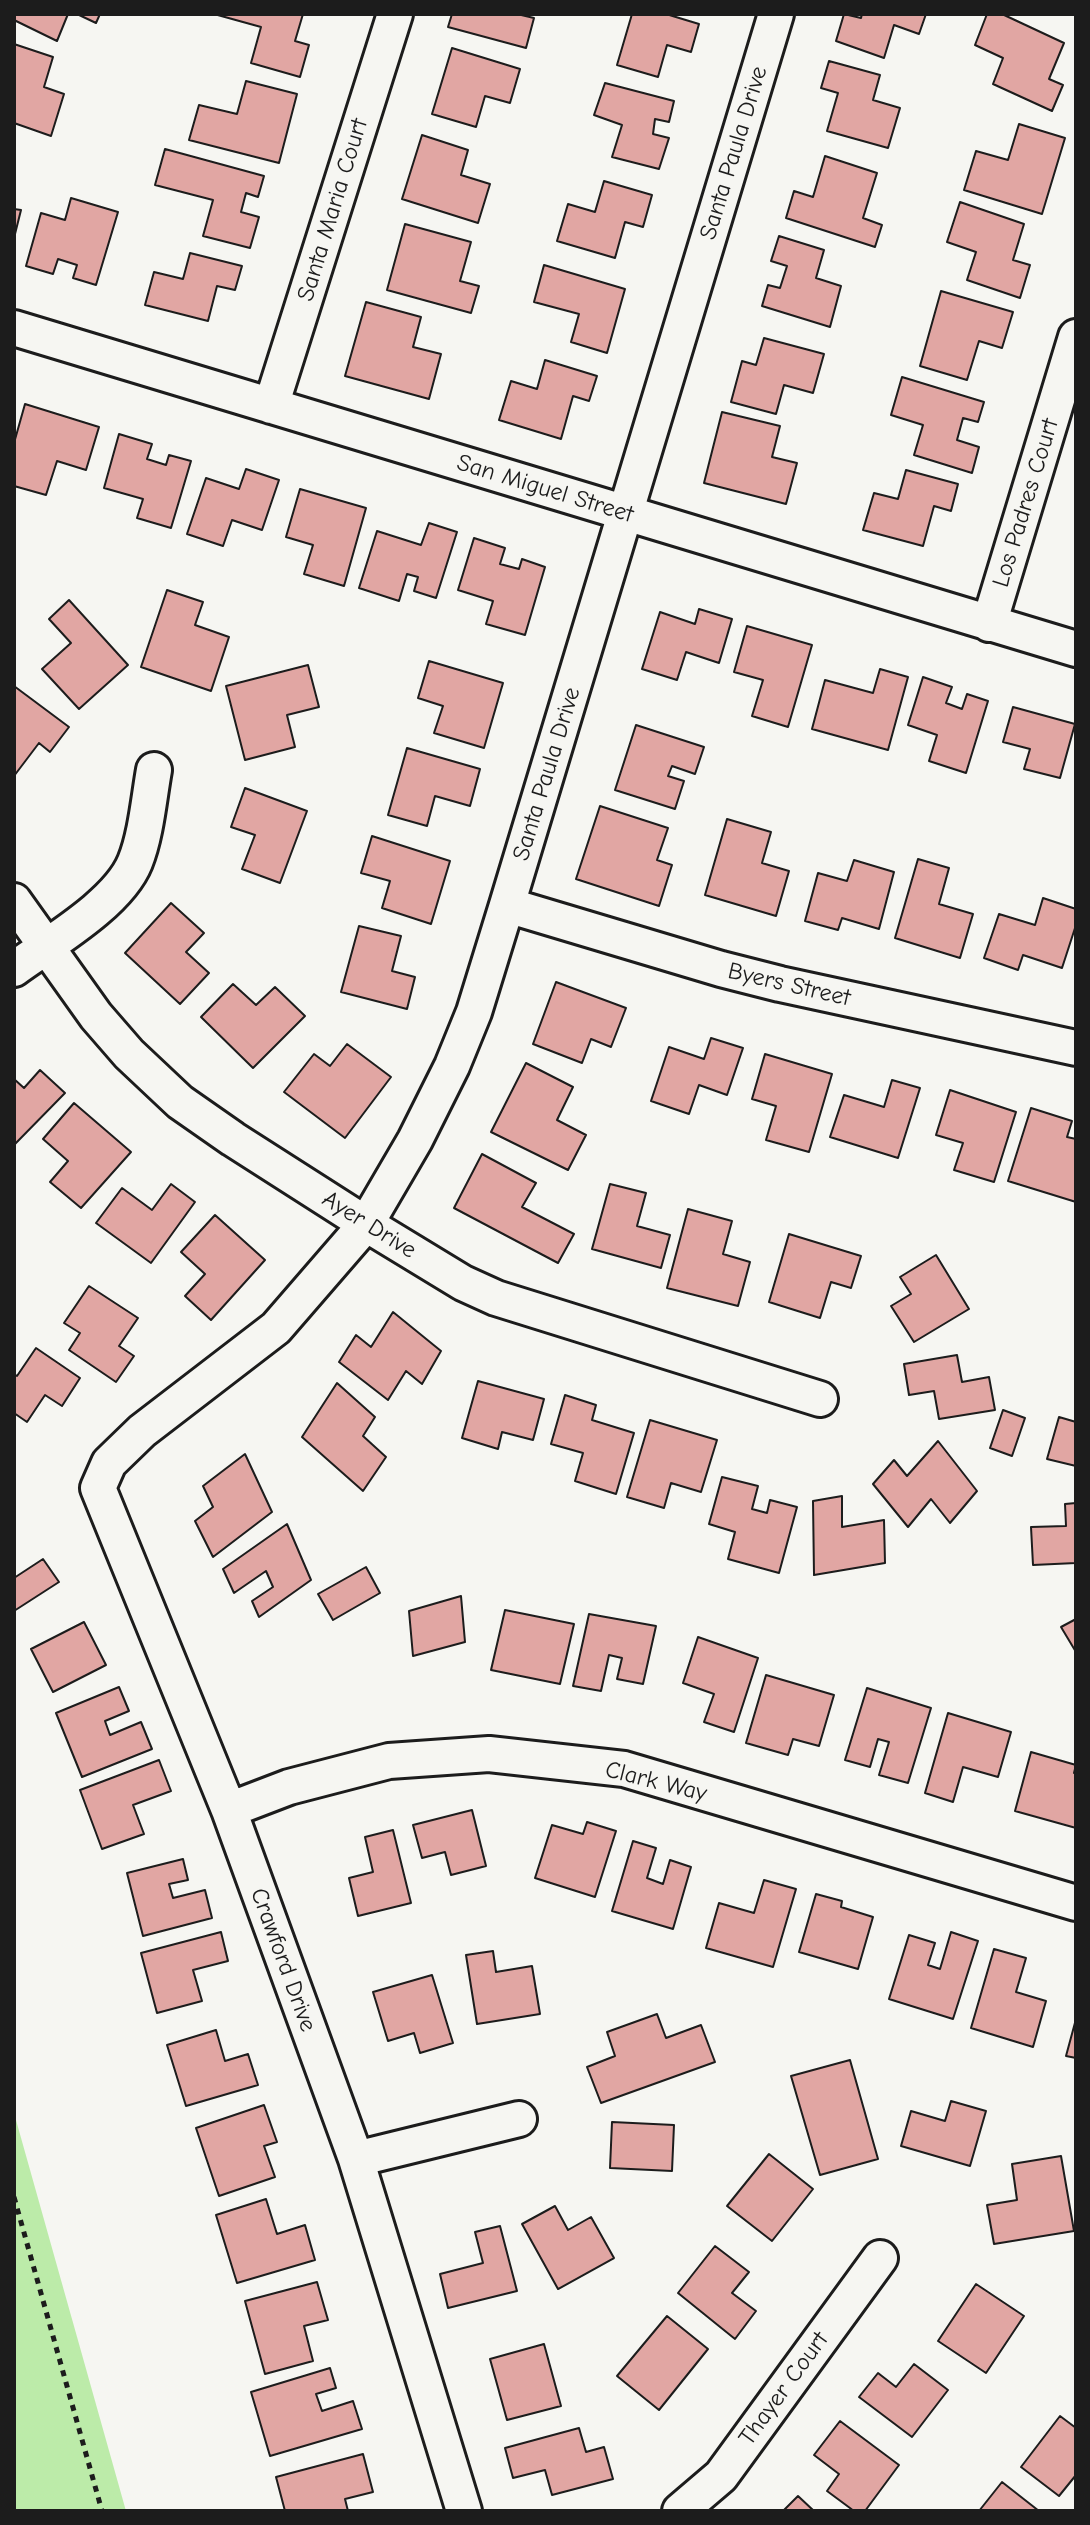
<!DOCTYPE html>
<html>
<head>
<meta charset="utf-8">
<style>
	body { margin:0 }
	#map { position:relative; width:1090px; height:2525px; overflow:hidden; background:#f6f6f2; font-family:"Comic Neue",sans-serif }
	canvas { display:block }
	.frame { position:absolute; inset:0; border:16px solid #1c1c1c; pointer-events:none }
</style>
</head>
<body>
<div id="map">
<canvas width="1090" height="2525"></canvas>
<div class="frame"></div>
</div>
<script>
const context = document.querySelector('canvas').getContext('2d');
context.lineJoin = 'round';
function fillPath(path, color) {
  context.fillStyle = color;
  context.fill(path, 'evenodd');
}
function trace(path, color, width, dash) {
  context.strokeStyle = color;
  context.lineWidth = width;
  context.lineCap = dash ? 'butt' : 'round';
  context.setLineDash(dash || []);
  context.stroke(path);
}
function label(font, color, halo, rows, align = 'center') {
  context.font = font + ' "Comic Neue",sans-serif';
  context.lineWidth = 7;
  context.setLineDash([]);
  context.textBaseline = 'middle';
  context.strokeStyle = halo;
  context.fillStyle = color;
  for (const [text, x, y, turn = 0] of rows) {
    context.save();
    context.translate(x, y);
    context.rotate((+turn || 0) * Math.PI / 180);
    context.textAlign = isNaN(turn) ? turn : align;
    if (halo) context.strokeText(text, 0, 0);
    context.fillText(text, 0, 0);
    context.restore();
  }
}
const green = new Path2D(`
	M14 2113 126 2511H14Z`);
const building = new Path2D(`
	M14 14H68L57 41 14 20Z
	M77 14H100L96 23Z
	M214 14H303L295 41 309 45 300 77 251 63 261 27Z
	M452 14H517L534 18 526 48 448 27Z
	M632 14H666L699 24 691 52 667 45 658 77 617 65Z
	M844 14 861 18 862 14H926L919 34 894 25 884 58 836 41Z
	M987 14H1002L1064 43 1049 79 1063 85 1052 111 993 84 1003 58 975 45Z
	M14 44 53 57 44 87 64 94 51 136 14 123Z
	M452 48 520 69 510 103 485 96 476 127 432 114Z
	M829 61 880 75 873 100 900 108 888 148 827 131 838 93 821 88Z
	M246 81 297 94 279 163 189 140 199 105 237 114Z
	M605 83 674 101 669 122 655 119 653 134 669 138 659 169 612 157 622 125 594 115Z
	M1019 124 1065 138 1042 214 964 190 976 151 1008 160Z
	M422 135 468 150 461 175 490 184 478 223 402 199Z
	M165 149 264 176 258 197 246 193 241 212 259 217 250 248 203 236 213 200 155 185Z
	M825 156 877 173 863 218 882 225 875 247 786 218 794 191 813 197Z
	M604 181 652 195 643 227 625 222 615 258 557 241 568 204 595 212Z
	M71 198 118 212 96 285 73 278 77 265 58 259 53 274 26 266 41 213 65 220Z
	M960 202 1024 224 1013 260 1030 265 1020 298 967 280 976 252 947 242Z
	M14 209 21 210 14 238Z
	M405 224 471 242 460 281 479 286 471 313 387 290Z
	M779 236 824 250 816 278 841 286 830 327 762 306 768 285 780 288 787 266 771 261Z
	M190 253 242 266 235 290 217 286 208 321 145 305 154 272 183 279Z
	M544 265 625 289 607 353 571 342 579 314 534 302Z
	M941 291 1013 312 1002 348 979 341 967 380 920 366Z
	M366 302 421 317 413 347 441 354 429 399 345 376Z
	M764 338 824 354 813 393 784 385 776 414 731 402 742 361 756 365Z
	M545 360 597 376 589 401 573 396 561 439 499 420 511 381 537 389Z
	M902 377 984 402 978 422 963 418 957 440 979 447 972 473 914 455 923 425 891 415Z
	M25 404 99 427 86 470 57 461 46 495 14 486V443Z
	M722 412 780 426 772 457 797 463 786 504 704 483Z
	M119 434 152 444 147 459 166 465 169 455 191 461 171 528 137 518 143 499 104 488Z
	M246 469 279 480 262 530 232 520 223 546 187 534 206 478 239 489Z
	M906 470 958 484 951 511 934 506 923 546 863 530 874 493 898 499Z
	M300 489 366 508 344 586 304 574 313 545 286 537Z
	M429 523 457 532 436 598 414 591 418 577 407 574 399 601 359 588 377 531 421 545Z
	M474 538 505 548 500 564 519 569 522 559 545 567 525 635 486 624 493 601 458 590Z
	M167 590 203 602 195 625 229 637 211 691 141 667Z
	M69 600 128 665 79 709 42 669 71 643 49 619Z
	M699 609 732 619 719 663 686 652 677 680 642 669 660 612 695 624Z
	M747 626 812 645 788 727 752 716 763 680 734 672Z
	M429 661 503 683 484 748 434 733 443 706 418 698Z
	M308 665 319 707 287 715 295 747 245 760 226 686Z
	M880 669 908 677 888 750 812 729 825 680 873 693Z
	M923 677 952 687 946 703 962 709 967 694 988 701 966 773 929 761 937 735 908 725Z
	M14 686 69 727 50 752 39 743 14 776Z
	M1013 707 1075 724 1060 778 1024 769 1030 749 1003 742Z
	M636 725 704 747 695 774 672 766 668 776 684 781 675 809 615 790Z
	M407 748 480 769 470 806 435 796 427 826 388 815Z
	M245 788 307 811 280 883 242 869 255 835 231 827Z
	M600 806 668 828 657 860 672 865 659 906 576 879Z
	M727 819 771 832 762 863 789 871 776 916 705 895Z
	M372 836 450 861 431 924 382 908 390 881 361 873Z
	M918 859 949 868 939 904 973 914 960 958 895 938Z
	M854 860 894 872 879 929 842 918 838 930 805 921 818 873 847 881Z
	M1043 898 1076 909V925L1062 968 1023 955 1018 970 984 958 999 914 1035 925Z
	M171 903 204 933 186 952 209 973 180 1004 125 953Z
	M359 926 401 936 392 971 415 977 407 1009 341 992Z
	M556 982 626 1008 611 1047 591 1039 582 1063 533 1044Z
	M233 984 256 1005 275 987 305 1016 253 1068 201 1017Z
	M711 1038 743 1048 727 1095 699 1085 689 1114 651 1101 669 1047 704 1059Z
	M347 1044 391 1077 345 1138 284 1092 314 1054 330 1066Z
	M765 1054 832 1074 809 1152 766 1140 776 1106 752 1099Z
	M526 1063 573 1087 557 1120 586 1135 568 1170 491 1132Z
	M40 1070 65 1093 15 1144 14 1079 24 1088Z
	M892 1080 920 1088 898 1158 830 1137 844 1095 884 1107Z
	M950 1090 1016 1112 994 1182 954 1170 963 1143 936 1135Z
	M74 1103 131 1152 81 1208 50 1182 68 1161 43 1139Z
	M1031 1108 1072 1121 1067 1137 1076 1139V1202L1008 1181Z
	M482 1154 536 1183 522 1207 574 1234 558 1263 454 1208Z
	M171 1184 195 1202 151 1263 96 1223 122 1188 152 1210Z
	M610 1184 646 1193 637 1226 670 1235 661 1268 592 1249Z
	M688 1209 732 1221 723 1254 750 1262 738 1306 667 1288Z
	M215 1215 265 1260 211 1320 185 1296 205 1274 181 1252Z
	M789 1234 861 1256 851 1288 831 1282 820 1318 769 1302Z
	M936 1255 969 1309 914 1342 891 1306 911 1294 900 1277Z
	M89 1286 138 1318 119 1346 134 1356 116 1382 69 1350 80 1333 64 1323Z
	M393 1312 441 1351 422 1384 406 1371 388 1400 339 1362 356 1335 371 1347Z
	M36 1348 80 1378 62 1406 45 1395 27 1422 14 1413V1374L17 1376Z
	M957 1355 962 1382 989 1377 995 1410 939 1419 934 1391 909 1395 904 1364Z
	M478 1381 544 1399 533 1440 502 1432 498 1449 462 1438Z
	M337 1383 375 1417 363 1436 386 1457 363 1491 302 1437Z
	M565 1395 596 1405 592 1420 634 1433 616 1494 575 1481 583 1453 551 1444Z
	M1003 1410 1025 1418 1012 1456 990 1448Z
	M1059 1417 1076 1422V1466L1047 1459Z
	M650 1420 717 1440 701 1492 671 1483 664 1508 627 1497Z
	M938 1441 977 1491 950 1523 931 1499 908 1527 873 1484 894 1460 907 1476Z
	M245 1454 272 1512 213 1557 195 1521 213 1507 203 1486Z
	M722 1477 758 1486 752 1509 767 1513 770 1500 797 1507 779 1573 728 1559 735 1532 709 1524Z
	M842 1496V1527L884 1520 885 1563 814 1575 813 1501Z
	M1076 1503V1563L1033 1565 1031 1527 1066 1526 1065 1504Z
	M287 1524 311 1580 259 1617 252 1601 273 1587 266 1571 234 1593 223 1569Z
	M43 1559 59 1582 14 1611V1578Z
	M366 1567 380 1593 333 1620 318 1594Z
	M461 1596 465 1642 413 1656 409 1611Z
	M505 1610 574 1624 560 1684 491 1670Z
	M589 1614 656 1626 643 1684 617 1679 622 1658 609 1655 601 1691 573 1686Z
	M1076 1619V1652L1061 1627Z
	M84 1622 106 1665 53 1692 31 1649Z
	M698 1637 758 1658 734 1732 704 1722 714 1694 683 1683Z
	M766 1675 834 1695 819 1746 793 1739 788 1755 746 1743Z
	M119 1687 129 1711 105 1721 110 1735 141 1722 152 1749 82 1777 56 1713Z
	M867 1688 931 1708 908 1783 879 1775 889 1742 878 1739 870 1767 845 1760Z
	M948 1713 1011 1732 998 1777 963 1767 953 1802 925 1793Z
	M1031 1752 1076 1765 1074 1773H1076V1828L1015 1811Z
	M159 1760 171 1791 133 1805 144 1834 102 1849 80 1790Z
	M472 1810 486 1866 451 1875 445 1852 422 1858 413 1825Z
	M587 1822 616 1831 595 1897 535 1878 552 1825 583 1834Z
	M393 1830 411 1903 358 1916 349 1878 373 1872 365 1837Z
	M633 1841 656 1848 647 1878 663 1884 670 1860 691 1867 673 1929 612 1911Z
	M183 1859 188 1880 169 1884 173 1898 205 1890 212 1918 143 1936 127 1873Z
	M764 1880 796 1889 773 1967 706 1948 719 1903 754 1913Z
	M816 1894 842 1901 841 1907 873 1917 858 1969 799 1952Z
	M221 1932 228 1961 193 1970 202 2001 157 2013 141 1953Z
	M951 1932 978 1941 953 2019 889 1999 909 1935 935 1943 928 1965 940 1969Z
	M994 1949 1026 1958 1016 1992 1046 2001 1033 2047 971 2028Z
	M493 1951 496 1972 532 1966 540 2014 477 2024 466 1955Z
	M432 1975 453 2043 420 2053 414 2033 388 2041 373 1992Z
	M657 2014 666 2038 701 2025 715 2062 601 2103 587 2067 615 2056 607 2032Z
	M1076 2019V2058L1066 2056Z
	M216 2030 225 2061 248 2054 258 2085 186 2106 167 2045Z
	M850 2060 878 2159 820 2175 791 2076Z
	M951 2101 986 2111 970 2166 901 2146 911 2111 945 2121Z
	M264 2105 277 2142 264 2146 275 2177 219 2196 196 2128Z
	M612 2122 674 2125 672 2171 610 2168Z
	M769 2154 813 2189 772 2241 727 2206Z
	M1061 2156 1074 2231 994 2244 987 2205 1017 2200 1012 2164Z
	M266 2199 277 2234 305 2225 315 2260 237 2283 216 2215Z
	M555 2206 568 2230 591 2217 614 2258 558 2289 522 2224Z
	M500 2226 517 2291 448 2308 440 2274 483 2263 475 2232Z
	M715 2246 749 2272 732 2293 756 2311 735 2339 678 2293Z
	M317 2282 328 2320 304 2326 313 2361 265 2374 245 2301Z
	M976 2284 1024 2316 986 2373 938 2341Z
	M667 2316 708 2349 659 2410 617 2376Z
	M544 2344 561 2406 507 2420 490 2359Z
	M914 2364 948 2390 912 2437 859 2397 878 2373 896 2387Z
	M330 2368 336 2388 316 2394 322 2411 353 2401 362 2429 270 2456 251 2392Z
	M1060 2416 1076 2428V2475L1059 2496 1021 2467Z
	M840 2421 899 2465 865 2511H854L827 2491 839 2474 814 2455Z
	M579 2428 586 2452 604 2447 613 2479 552 2495 545 2470 513 2478 505 2448Z
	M363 2454 373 2492 345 2499 348 2511H285L276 2477Z
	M1002 2482 1039 2511H979Z
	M798 2496 814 2511H783Z`);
const path = new Path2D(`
	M14 2197 102 2511`);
const minor = new Path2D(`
	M14 328 1076 649
	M271 406 395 14
	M989 624 1076 337
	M14 901 96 1016 129 1054 180 1102 233 1139 366 1224 463 1283 496 1298 820 1399
	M507 905 721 969 780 984 1076 1048
	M14 969C51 942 118 904 135 862 146 835 149 798 154 770
	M229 1810 289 1787 389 1761 489 1754 624 1769 1076 1903
	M356 2159 519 2119
	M464 2511 356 2159 229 1810 98 1488 109 1463 142 1431 276 1328 366 1224 415 1140 452 1066 474 1012 507 905 776 14
	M680 2511 721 2476 880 2258`);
const streetNames = [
	["Santa Paula Drive",734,153,-73],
	["Santa Maria Court",333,210,-73],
	["San Miguel Street",545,489,17],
	["Los Padres Court",1026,503,-73],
	["Santa Paula Drive",547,774,-73],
	["Byers Street",789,985,13],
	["Ayer Drive",369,1225,32],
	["Clark Way",656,1782,14],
	["Crawford Drive",283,1960,70],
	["Thayer Court",784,2389,-54]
];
fillPath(green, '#bceba9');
fillPath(building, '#e1a6a3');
trace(building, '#1c1c1c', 2);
trace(minor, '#1c1c1c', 40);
trace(path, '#1c1c1c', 5, [6, 6]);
trace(minor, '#f6f6f2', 34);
label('24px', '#1c1c1c', '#f6f6f2', streetNames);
</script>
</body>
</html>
